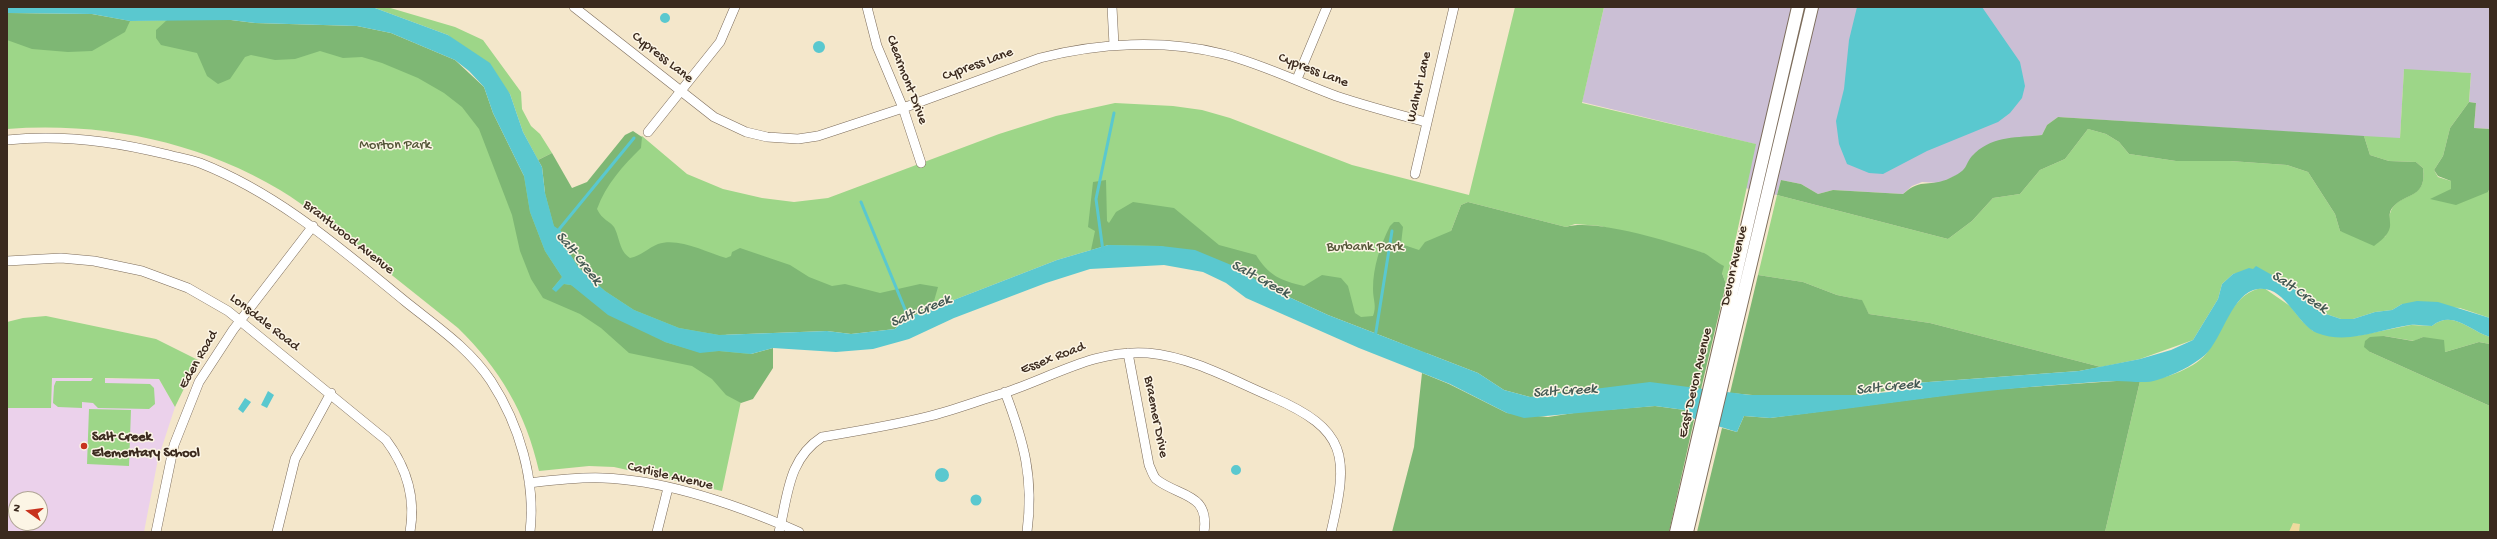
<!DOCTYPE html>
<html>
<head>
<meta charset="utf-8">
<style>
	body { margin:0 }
	#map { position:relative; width:2497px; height:539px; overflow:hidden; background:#f4e7cb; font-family:"Gochi Hand",sans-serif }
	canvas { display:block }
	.frame { position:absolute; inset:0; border:8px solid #3b2a1e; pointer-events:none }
	.north { position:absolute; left:8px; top:491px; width:40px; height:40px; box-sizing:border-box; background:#fcf5e5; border:1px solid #afa495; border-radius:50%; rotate:284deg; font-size:11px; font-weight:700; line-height:16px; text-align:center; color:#3b2a1e }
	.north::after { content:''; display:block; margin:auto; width:14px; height:18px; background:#c8321e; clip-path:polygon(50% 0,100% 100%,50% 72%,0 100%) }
</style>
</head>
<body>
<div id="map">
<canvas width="2497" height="539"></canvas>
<div class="frame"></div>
<div class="north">N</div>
</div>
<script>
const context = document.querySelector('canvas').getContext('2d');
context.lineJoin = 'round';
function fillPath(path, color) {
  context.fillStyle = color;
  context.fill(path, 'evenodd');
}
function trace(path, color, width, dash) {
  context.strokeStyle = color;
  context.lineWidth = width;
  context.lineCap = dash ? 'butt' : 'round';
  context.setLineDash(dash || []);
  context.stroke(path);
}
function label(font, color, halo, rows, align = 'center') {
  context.font = font + ' "Gochi Hand",sans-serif';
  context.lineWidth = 3;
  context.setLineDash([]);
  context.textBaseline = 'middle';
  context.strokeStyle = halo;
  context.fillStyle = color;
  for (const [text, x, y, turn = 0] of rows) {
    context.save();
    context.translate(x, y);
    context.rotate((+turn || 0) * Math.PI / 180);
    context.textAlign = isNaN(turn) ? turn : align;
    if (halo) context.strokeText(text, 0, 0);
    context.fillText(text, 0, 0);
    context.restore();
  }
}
const built = new Path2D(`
	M52 378 159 379 175 407 158 459 144 532H7V408H51ZM16 499H40V523H16Z`);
const industrial = new Path2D(`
	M1604 7H2490V129L2474 128 2476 103 2469 102 2471 73 2404 70 2400 139 2058 117 2047 125 2042 135 2026 137 1974 154 1963 172 1940 183 1922 182 1912 186 1903 194 1833 190 1818 194 1801 184 1781 180 1777 195 1745 188 1755 144 1582 102Z`);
const green = new Path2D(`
	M364 7H387L455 27 483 40 521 92 522 109 531 126 540 134 552 153 538 160 523 132 510 94 448 35 375 8Z
	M1515 7H1604L1582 103 1756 144 1726 284 1722 273 1703 253 1600 226 1575 224 1566 227 1468 202 1461 205 1451 231 1427 354 1267 287 1108 245 1057 260 915 315 779 332 561 231 642 136 687 174 723 189 762 198 794 202 828 198 999 134 1056 116 1115 103 1173 106 1202 110 1230 118 1352 165 1469 195Z
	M7 13 107 17 130 21 167 20 415 43 524 176 751 354 722 491 614 467 589 466 539 471C526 413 500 369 458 328 425 301 391 275 358 248 333 228 308 207 280 190 197 141 103 122 7 129Z
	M2404 69 2471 73 2469 102 2450 128 2443 156 2434 170 2438 177 2451 181V189L2488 192 2490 188V318L2460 308 2402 304 2392 310 2375 312 2353 319H2341L2326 314 2285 279 2253 270 2233 274 2222 284 2218 299 2193 340 2140 359 2101 367 1930 323 1869 314 1861 300 1837 295 1803 282 1758 275 1777 195 1948 239 1972 221 1993 198 2020 194 2040 170 2065 159 2088 129 2106 134 2119 142 2129 154 2176 161H2230L2287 165 2308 172 2335 214 2340 231 2385 237C2390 227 2387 215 2393 207 2405 192 2427 199 2423 168L2416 162 2389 161 2370 155 2364 136 2400 138Z
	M2264 288 2290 306 2302 321 2313 331 2356 336 2411 325 2432 326C2453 309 2471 332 2490 337V344L2479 342 2445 352 2423 337 2414 341 2384 336 2370 352 2490 406V532H2105L2140 381C2159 381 2193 370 2206 354 2222 332 2233 290 2264 288Z
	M46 316 156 339 198 360 175 407 159 379 105 378V383L150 384 154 388 155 404 149 409 98 408 93 403 82 402V408L58 407 53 403 54 386 56 381H91L93 378H52L51 408H7V322L23 318Z
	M89 409 131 410 129 466 87 464Z`);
const forest = new Path2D(`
	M7 13 92 14 130 21 125 32 92 51 68 52 32 49 7 40Z
	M167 20H231L255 23 357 26 391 33 455 60 484 87 493 113 524 176 530 212 545 251 562 277 552 289 564 284 571 285 665 342 699 352 719 351 751 354 773 348V368L753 399 741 403 726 395 712 379 692 366 629 353 601 328 580 314 543 298 531 279 520 251 512 215 479 129 462 107 444 93 418 78 382 63 362 57 343 58 320 51 295 59 275 60 251 55 245 57 230 79 218 84 207 76 197 53 161 45 156 38V30Z
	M2469 102 2476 103 2474 128 2490 129V188L2488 192 2456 205 2430 199 2451 189V181L2438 176 2434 170 2443 156 2450 128Z
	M2058 117 2364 136 2370 155 2389 161 2416 162 2423 168C2427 199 2406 192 2393 207 2387 213 2391 221 2390 227 2388 236 2380 241 2374 246L2340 231 2335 214 2308 172 2287 165 2230 161H2176L2129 154 2119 142 2106 134 2088 129 2065 159 2040 170 2020 194 1993 198 1972 221 1948 239 1777 195 1781 180 1801 184 1818 194 1833 190 1903 194C1922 177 1930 188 1950 178 1971 169 1963 164 1975 153 1995 135 2017 138 2042 135L2047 125Z
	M633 131 642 137 641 148C623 166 606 184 597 209 603 221 609 220 614 227 620 238 619 251 630 258 641 256 648 248 658 244 678 237 706 252 726 258L731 256 732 252 740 248 790 265 809 277 832 286 845 284 880 293 920 284 938 287 932 308 915 315H908L895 329 851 334 827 331 719 335 679 328 634 310 605 291 579 268 568 251 561 231 554 227 545 193 542 167 538 160 552 153 572 188 587 182 625 135Z
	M1106 180 1107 221 1109 223 1116 212 1133 202 1174 208 1219 245 1256 255C1268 275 1281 281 1304 286L1322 275 1341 278 1348 286 1355 313 1361 317 1373 316C1377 306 1373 300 1373 289 1373 267 1380 246 1390 226L1394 222H1399L1403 227 1401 244 1419 250 1425 242 1451 231 1461 205 1468 202 1566 227C1595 218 1674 243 1704 253 1710 256 1716 262 1724 266L1722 273 1726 284 1701 389 1530 397 1504 390 1478 373 1328 315 1267 287 1236 267 1161 246 1108 245 1091 250 1095 231 1088 227 1093 182Z
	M1758 275 1803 282 1837 295 1862 300 1869 314 1930 323 2101 367 2079 371 1915 383C1859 402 1789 399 1730 393Z
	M2384 336 2413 341 2423 337 2444 340 2445 352 2479 342 2490 344V406L2370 352 2364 347 2365 341 2370 337Z
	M1422 373 1449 384 1507 413 1548 417 1580 412 1655 406 1685 410 1686 416 1694 420 1669 532H1392L1414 447Z
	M2116 381H2140L2105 532H1697L1722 428 1737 432 1744 416 1770 418 1986 390Z`);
const sand = new Path2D(`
	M2293 523 2300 524 2299 532H2289Z`);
const water = new Path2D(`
	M7 7H364L375 8 448 35 490 63 510 94 523 132 542 167 545 193 554 226 561 231 568 251 579 268 605 291 634 310 679 328 719 335 827 331 851 334 895 329 908 315H915L1057 260 1108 245 1161 246 1195 250 1236 267 1267 287 1328 315 1478 373 1504 390 1530 397 1650 382 1750 395H1857L1889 392 1915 383 2079 371 2140 359 2171 350 2193 340 2218 299 2222 284 2233 274 2249 268 2253 269 2256 266 2272 275 2285 279 2326 314 2341 319H2353L2375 312 2392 310 2402 304 2417 301 2438 302 2490 318V337C2471 332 2453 309 2432 326 2425 326 2417 324 2410 325 2380 329 2348 345 2317 333 2296 324 2285 285 2258 289 2232 292 2223 338 2205 355 2192 366 2174 375 2157 380 2146 384 2130 381 2117 381 2088 382 2059 385 2030 387 1943 394 1857 409 1770 418L1744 416 1737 432 1685 416V410L1655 406 1524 418 1507 413 1450 384 1359 348 1246 298 1226 283 1203 272 1164 265 1090 269 1046 283 954 318 909 339 873 349 836 352 773 348 751 354 719 351 700 353 665 342 608 315 571 285 564 284 556 292 552 289 562 277 545 251 530 212 524 176 493 113 484 87 469 71 455 60 391 33 357 26 255 23 231 20 130 21 92 14 7 13Z
	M1857 7H1982L2020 62 2025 86 2022 98 2010 113 1998 122 1927 151 1883 174 1869 173 1847 164 1839 144 1836 121 1844 89 1849 40Z
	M660 18a5 5 0 1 1 10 0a5 5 0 1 1-10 0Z
	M813 47a6 6 0 1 1 12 0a6 6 0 1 1-12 0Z
	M268 391 274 395 267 408 261 405Z
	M245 398 251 402 243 413 238 409Z
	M1231 470a5 5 0 1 1 10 0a5 5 0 1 1-10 0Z
	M935 475a7 7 0 1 1 14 0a7 7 0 1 1-14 0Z
	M970.5 500a5.5 5.5 0 1 1 11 0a5.5 5.5 0 1 1-11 0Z`);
const stream = new Path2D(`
	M861 202 909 319
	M556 233 634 138
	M1103 251 1096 199 1114 113
	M1375 338 1392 231`);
const minor = new Path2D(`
	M574 7 714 117 746 132 767 137 798 139 818 136 903 108 1040 58C1098 43 1164 39 1223 54 1262 64 1298 82 1336 96 1366 106 1396 114 1426 122
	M867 7 877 46 903 108 921 163
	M1112 7 1114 45
	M1297 79 1327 7
	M648 132 720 42 735 7
	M7 140C60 134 113 141 165 154 176 157 189 159 200 163 279 194 341 249 406 302 436 326 469 348 491 381 519 424 536 480 530 532
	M1415 174 1454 7
	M7 261 61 258 94 261 142 271 188 288 228 311 386 440C407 468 416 498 410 532
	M1128 353 1149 465C1151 469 1153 476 1156 479 1178 497 1210 492 1204 532
	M1005 392C1024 442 1034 478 1027 532
	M529 483C554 480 578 477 603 478 666 480 742 507 799 532
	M156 532 174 445 199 382 233 330 313 226
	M277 532 295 459 331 393
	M657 532 668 488
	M779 532C788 495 788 459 822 437 858 431 895 425 930 416 954 410 980 400 1004 393 1053 377 1095 349 1148 353 1192 357 1232 380 1272 397 1348 430 1349 456 1331 532`);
const major = new Path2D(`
	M1676 532 1798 7
	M1687 532 1812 7`);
const markers = [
	[84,446,4,"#c8321e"]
];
const streetNames = [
	["Cypress Lane",662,58,38],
	["Cypress Lane",978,65,-20],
	["Cypress Lane",1313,71,21],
	["Clearmont Drive",906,80,69],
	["Walnut Lane",1420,87,-77],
	["Brantwood Avenue",348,238,38],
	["Devon Avenue",1735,266,-77],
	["Lonsdale Road",264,323,38],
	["Essex Road",1053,359,-21],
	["Eden Road",199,360,-60],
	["East Devon Avenue",1696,383,-77],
	["Braemer Drive",1155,417,79],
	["Carlisle Avenue",670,477,13]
];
const parkNames = [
	["Morton Park",395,146],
	["Burbank Park",1365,248]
];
const poiNames = [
	["Salt Creek",92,438],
	["Elementary School",92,454]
];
const waterNames = [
	["Salt Creek",578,259,51],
	["Salt Creek",1260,280,28],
	["Salt Creek",2299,293,34],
	["Salt Creek",921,312,-23],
	["Salt Creek",1888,388,-6],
	["Salt Creek",1565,392,-4]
];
fillPath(built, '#ebd1eb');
fillPath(industrial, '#cbbfd5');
fillPath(green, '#9dd688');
fillPath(forest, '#7eb774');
fillPath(sand, '#eeda9e');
fillPath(water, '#5ac8cf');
trace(stream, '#5ac8cf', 3);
trace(minor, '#7c6c5b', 10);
trace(major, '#7c6c5b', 14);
trace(minor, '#fff', 9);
trace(major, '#fff', 12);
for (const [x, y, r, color] of markers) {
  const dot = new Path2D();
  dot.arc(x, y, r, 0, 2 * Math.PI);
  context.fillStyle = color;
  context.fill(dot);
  trace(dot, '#fcf5e5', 1.5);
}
label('14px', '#3b2a1e', '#fcf5e5', streetNames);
label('14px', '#545538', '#fcf5e5', parkNames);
label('bold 14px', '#3b2a1e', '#fcf5e5', poiNames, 'left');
label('italic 15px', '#445953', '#fcf5e5', waterNames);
</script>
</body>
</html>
